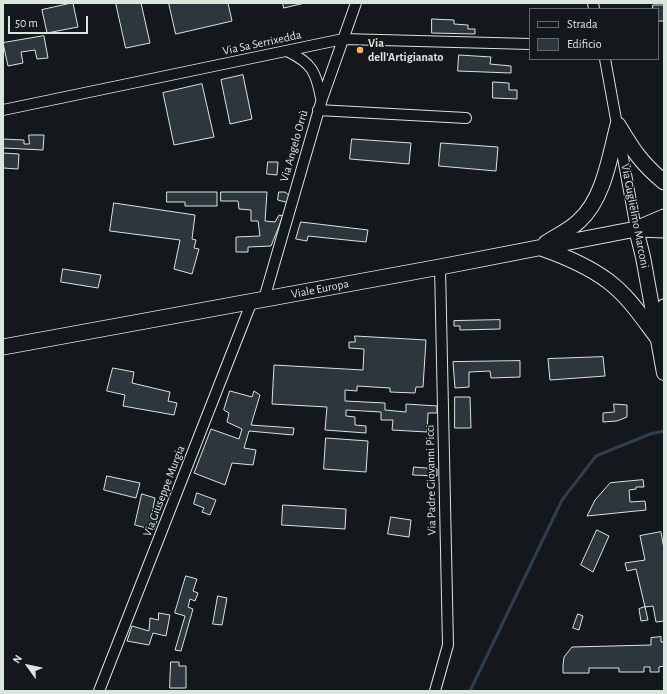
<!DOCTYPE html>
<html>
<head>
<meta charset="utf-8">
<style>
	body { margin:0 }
	#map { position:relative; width:667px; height:694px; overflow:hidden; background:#14181c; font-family:"Alegreya Sans",sans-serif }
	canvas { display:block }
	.frame { position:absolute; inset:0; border:4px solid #d8e6dc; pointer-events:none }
	.legend { position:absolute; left:529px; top:8px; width:130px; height:52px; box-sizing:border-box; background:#14181c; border:1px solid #626a69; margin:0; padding:5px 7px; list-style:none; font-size:12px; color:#d8e6dc }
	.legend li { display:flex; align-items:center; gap:8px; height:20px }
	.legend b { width:20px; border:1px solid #626a69 }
	.north { position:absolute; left:8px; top:646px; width:40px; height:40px; -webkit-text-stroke:3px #14181c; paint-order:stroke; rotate:303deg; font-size:11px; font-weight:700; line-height:16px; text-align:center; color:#d8e6dc }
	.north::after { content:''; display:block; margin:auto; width:14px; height:18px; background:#d8e6dc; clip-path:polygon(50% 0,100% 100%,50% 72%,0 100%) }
	.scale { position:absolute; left:8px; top:16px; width:80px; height:18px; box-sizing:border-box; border:2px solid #d8e6dc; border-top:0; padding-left:5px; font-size:12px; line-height:14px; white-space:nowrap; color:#d8e6dc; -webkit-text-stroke:3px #14181c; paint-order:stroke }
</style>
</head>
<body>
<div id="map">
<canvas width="667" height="694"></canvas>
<div class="frame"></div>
<ul class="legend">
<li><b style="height:5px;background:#14181c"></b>Strada</li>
<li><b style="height:11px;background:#2c363c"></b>Edificio</li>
</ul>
<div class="north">N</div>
<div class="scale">50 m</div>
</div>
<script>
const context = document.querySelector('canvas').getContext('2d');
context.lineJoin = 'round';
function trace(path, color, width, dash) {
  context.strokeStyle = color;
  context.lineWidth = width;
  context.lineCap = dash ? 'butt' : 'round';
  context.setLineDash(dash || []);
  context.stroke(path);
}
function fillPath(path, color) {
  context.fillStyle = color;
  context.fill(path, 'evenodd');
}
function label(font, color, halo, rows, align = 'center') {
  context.font = font + ' "Alegreya Sans",sans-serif';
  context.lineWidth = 3;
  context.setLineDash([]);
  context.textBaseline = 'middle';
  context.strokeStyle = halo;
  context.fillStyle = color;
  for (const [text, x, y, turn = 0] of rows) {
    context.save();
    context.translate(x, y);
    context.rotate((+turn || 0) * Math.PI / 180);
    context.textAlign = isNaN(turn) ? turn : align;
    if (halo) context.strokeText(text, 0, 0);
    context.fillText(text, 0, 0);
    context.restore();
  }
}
const stream = new Path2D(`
	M470 691 562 500 596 456 650 434 664 431`);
const building = new Path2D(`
	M73 3 78 27 47 33 42 10Z
	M116 3H141L150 43 126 48Z
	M169 3H228L232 21 176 34Z
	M283 3H305L284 8Z
	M653 5H664V21H658V9H653Z
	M432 19 454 20V24L468 25V29H475V34L432 33Z
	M44 36 48 58 37 59 35 50 21 52 23 63 8 66 3 43Z
	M459 55 491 57 490 64 511 66V73L458 71Z
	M243 75 252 119 230 124 221 80Z
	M493 82 509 83V90H517V99L493 98Z
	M202 84 214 137 174 145 163 93Z
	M29 135H44L43 150 3 148V139L24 140V144H29Z
	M352 139 411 143 409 164 350 159Z
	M441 143 498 147 496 171 439 166Z
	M3 153 19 154 18 169 3 168Z
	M268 162H278L277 175 267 174Z
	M167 192H217V206H185V202H167Z
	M221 192H267L265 221 275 222 279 215 283 216 271 246 248 247V252H236V237L260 236 258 221H251V210L239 209 238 201H221Z
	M279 192H285L291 197 289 203 278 200Z
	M114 203 195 215 192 239 196 240 194 248 199 249 192 274 174 269 180 240 110 231Z
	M301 222 368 230 366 242 308 236 307 241 296 239Z
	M63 269 101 275 98 288 61 282Z
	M500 320V329L460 330V326H454V321Z
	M355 336 426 340 423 387H416L415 393 390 392V388L357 386V391L345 390V401L385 403V410L406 412V404L437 406V413H428L427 432 392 430 393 420H381V412L346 410V416L355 417V425L366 426V433L325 430 327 407 272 404 274 365 363 370 364 349 349 348V342H355Z
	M603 357 605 376 550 380 548 359Z
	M520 361V377L491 378 490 371 469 372V387L455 388 453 362Z
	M113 368 134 372 132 383 170 392 168 401 177 403 174 415 123 406 125 395 107 391Z
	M230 391 252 397 254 391 260 395 251 425 294 428 293 435 249 431 244 448 256 450 253 465 232 463 225 485 194 473 211 429 239 439 242 429 227 422 229 413 224 410Z
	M455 397H470L471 428H455Z
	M614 404 627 405V417L617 421 603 422V413L614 412Z
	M326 438 368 441 366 472 324 469Z
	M414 467 437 469V476L413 475Z
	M107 476 140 483 136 498 104 490Z
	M643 480 644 487H636V489L629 490 630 502 645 501 646 510 587 516 595 500 610 483Z
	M197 493 216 500 210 515 202 512 204 508 194 504Z
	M142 494 155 498 151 519 157 521 154 530 135 525Z
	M283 505 346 509 345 529 282 525Z
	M391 517 411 520 409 537 388 534Z
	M597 530 609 536 593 572 581 565Z
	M661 532 664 549V621L656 622 653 606 645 607 636 569 627 571 625 563 645 560 640 536Z
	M186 576 197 579 193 591 198 593 195 601 190 599 188 607 193 609 181 651 175 650 185 616 175 613Z
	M218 596 227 598 222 625 213 624Z
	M645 607 648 620 641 621 639 609Z
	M159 613 170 615 166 636 153 633 149 645 127 641 132 626 149 631 150 618 158 620Z
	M578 614 583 616 579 630 573 628Z
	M661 637V642H664V666L659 667V672H650V667H644V672H619V668H589V673H563V665L564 657 572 647 651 645V638Z
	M171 662H179V666H186V688H170Z`);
const minor = new Path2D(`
	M593 3 594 9
	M287 51C312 63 316 72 321 98
	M605 59 636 229
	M3 110 343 39 530 44
	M318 110 466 118
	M264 299 322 99 356 3
	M99 691 252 301
	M435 691 448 645 440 267`);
const secondary = new Path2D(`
	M636 229 643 257 664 373`);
const primary = new Path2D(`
	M618 125C633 150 641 163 664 182
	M639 229 664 230
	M546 243C557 236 570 230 579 221 604 199 610 155 618 125
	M541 248C564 256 588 266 608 281 628 296 642 317 657 337
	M657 337 664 307
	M3 347 440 267 636 229 664 217`);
const markers = [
	[360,50,4,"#ffb74d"]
];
const streetNames = [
	["Via Sa Serrixedda",262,43,-12],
	["Via Angelo Orrù",294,146,-74],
	["Via Guglielmo Marconi",635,216,79],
	["Viale Europa",320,289,-11],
	["Via Padre Giovanni Picci",431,480,-91],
	["Via Giuseppe Murgia",164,491,-69]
];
const poiNames = [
	["Via",368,43],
	["dell'Artigianato",368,57]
];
trace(stream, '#2f3f4d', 3);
fillPath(building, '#2c363c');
trace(building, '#d8e6dc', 1);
trace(minor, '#d8e6dc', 12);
trace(secondary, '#d8e6dc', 16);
trace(primary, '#d8e6dc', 17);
trace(minor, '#14181c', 10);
trace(secondary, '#14181c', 14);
trace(primary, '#14181c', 15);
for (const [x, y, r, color] of markers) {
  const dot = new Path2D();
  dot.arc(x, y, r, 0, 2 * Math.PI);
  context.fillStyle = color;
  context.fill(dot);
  trace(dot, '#14181c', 1.5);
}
label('12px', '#d8e6dc', '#14181c', streetNames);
label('bold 12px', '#d8e6dc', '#14181c', poiNames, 'left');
</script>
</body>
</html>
